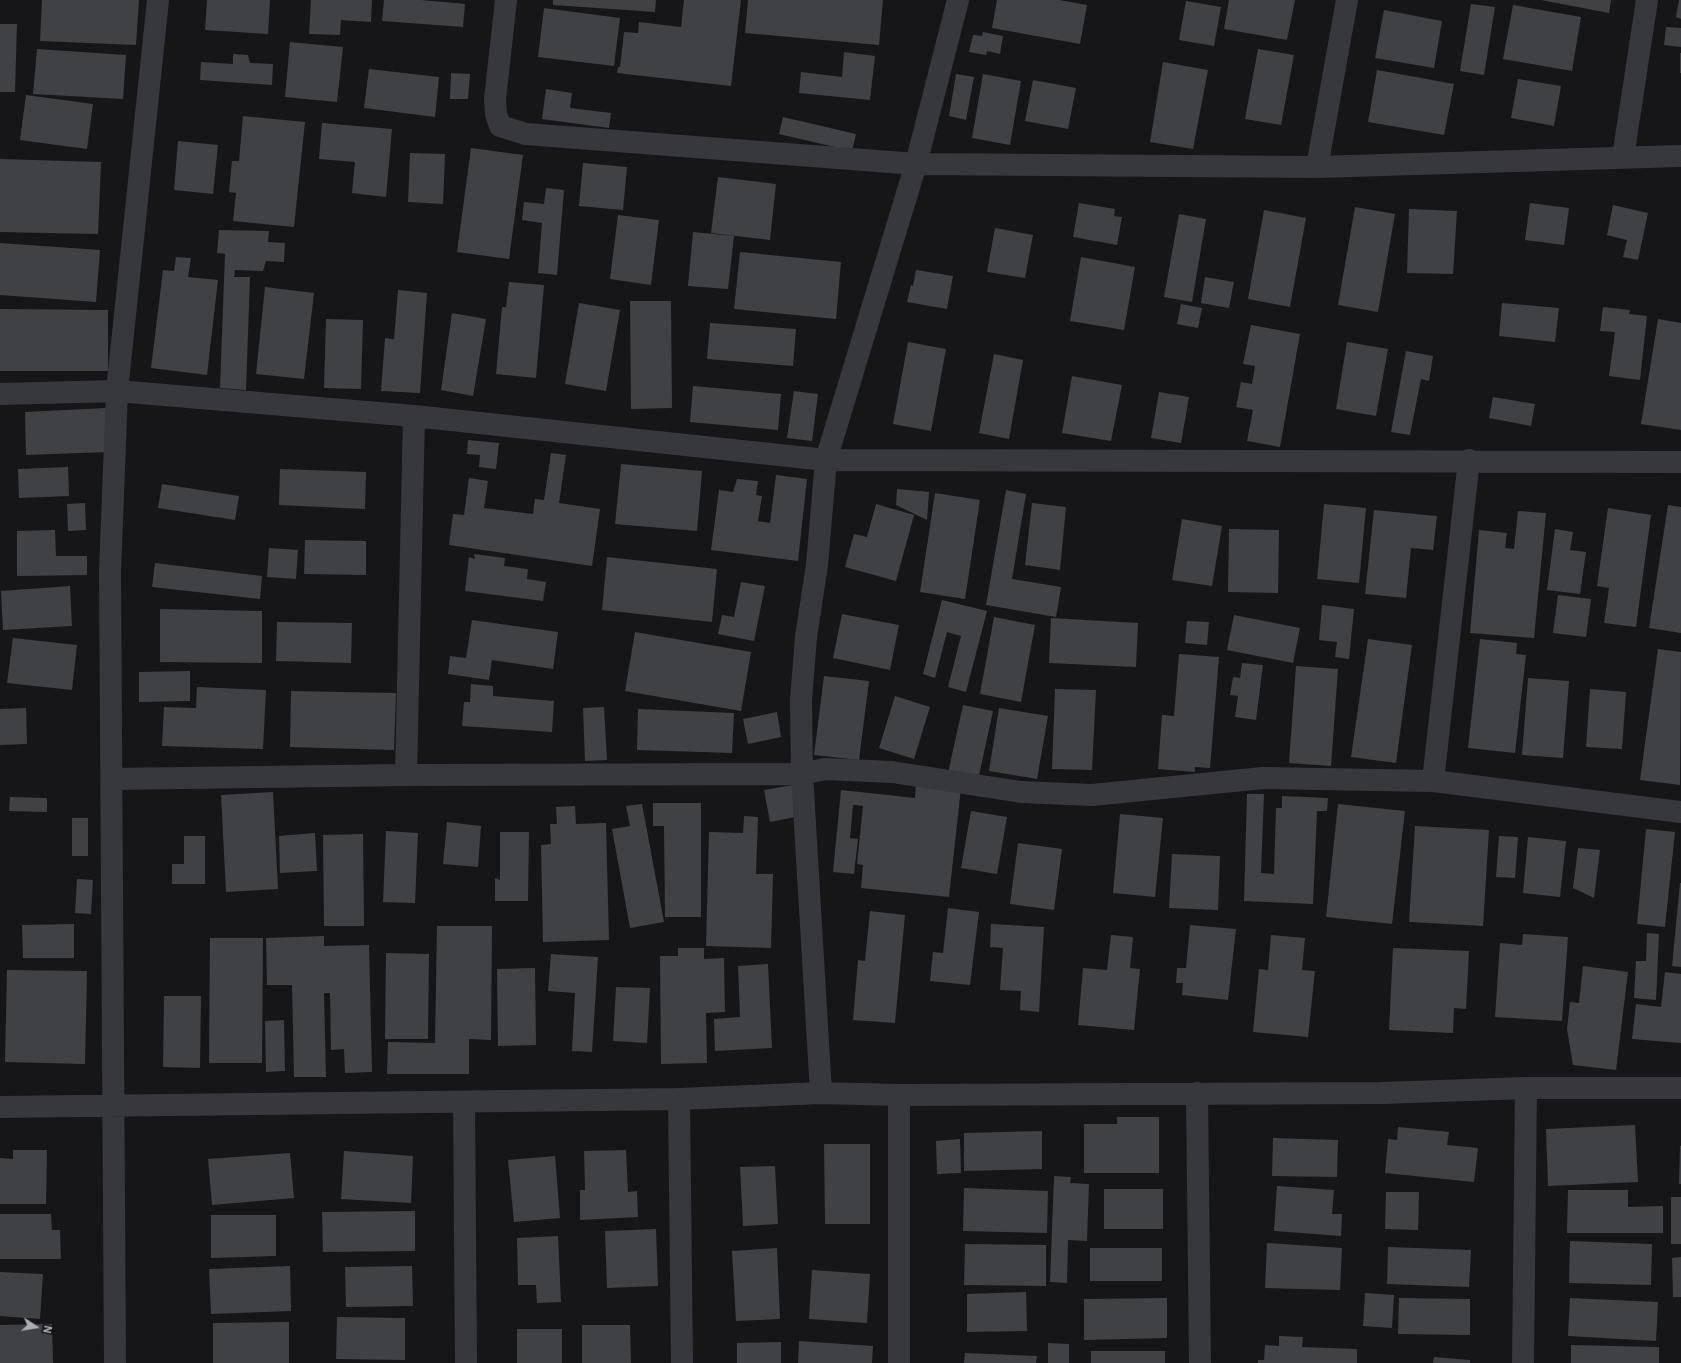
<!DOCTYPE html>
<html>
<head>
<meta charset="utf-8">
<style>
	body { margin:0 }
	#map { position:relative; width:1681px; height:1363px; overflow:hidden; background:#161618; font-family:"IBM Plex Sans",sans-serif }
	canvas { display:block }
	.north { position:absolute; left:16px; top:1307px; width:40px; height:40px; -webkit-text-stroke:3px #111113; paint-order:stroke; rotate:102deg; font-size:11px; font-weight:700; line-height:16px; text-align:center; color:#a8adb8 }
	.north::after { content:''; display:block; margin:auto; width:14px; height:18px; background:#a8adb8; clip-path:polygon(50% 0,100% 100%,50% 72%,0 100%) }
</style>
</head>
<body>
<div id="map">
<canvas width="1681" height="1363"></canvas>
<div class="north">N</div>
</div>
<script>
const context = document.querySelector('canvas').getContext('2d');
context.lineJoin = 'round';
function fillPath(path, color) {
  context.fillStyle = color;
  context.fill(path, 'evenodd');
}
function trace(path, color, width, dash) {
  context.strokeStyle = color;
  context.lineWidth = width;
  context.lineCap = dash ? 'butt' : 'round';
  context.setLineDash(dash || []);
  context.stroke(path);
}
const building = new Path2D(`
	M42 0H139L136 45 40 41Z
	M207 0H270L268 34 205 30Z
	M311 0H372L371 22 341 20 340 35 309 34Z
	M384 0H421L465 4 463 27 382 21Z
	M553 0H656L655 12 553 5Z
	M684 0H741L731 86 617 73 618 67H620L624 32 638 33 639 22 681 27Z
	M748 0H883L879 45 745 33Z
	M997 0H1059L1087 5 1080 44 992 28Z
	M1229 0H1295L1287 40 1224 29Z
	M1541 0H1611L1609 13Z
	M1679 0H1681V19L1676 17Z
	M1186 1 1221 7 1214 46 1179 40Z
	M1471 4 1495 7 1484 75 1460 71Z
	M1513 5 1581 17 1572 71 1503 59Z
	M544 8 620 18 614 66 538 57Z
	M1384 10 1442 21 1434 68 1375 58Z
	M0 24H17L15 92H0Z
	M1666 27 1681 28V47L1664 45Z
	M983 32 1003 36 1000 54 987 51 986 55 969 52 973 35 982 36Z
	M290 42 343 47 337 102 285 97Z
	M37 49 126 55 123 99 33 94Z
	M1258 49 1294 55 1281 125 1245 119Z
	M844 52 875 56 870 100 799 93 801 72 842 77Z
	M1680 53H1681V73H1680Z
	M233 54 248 55 250 63 273 64 272 85 200 80 201 62 233 64Z
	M1163 62 1208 70 1193 149 1150 142Z
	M369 69 439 77 435 117 364 108Z
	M1377 70 1454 84 1444 135 1368 122Z
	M451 73 470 74 468 99H450Z
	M956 74 974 77 966 120 949 116Z
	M983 74 1021 81 1010 145 972 138Z
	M1518 79 1561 86 1554 126 1511 118Z
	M1033 80 1076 88 1068 129 1025 121Z
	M546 89 572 93 570 108 611 113 609 128 542 119Z
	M26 95 93 104 87 149 20 140Z
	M243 116 305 122 294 227 233 221 236 193 229 192 232 161H239Z
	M783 117 856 134 852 151 779 134Z
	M322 123 392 129 386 197 352 193 355 162 319 159Z
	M178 141 218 145 213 194 174 190Z
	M471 148 523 155 509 259 457 252Z
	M410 153 445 154 443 204 408 202Z
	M0 159 101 162 98 234 0 232Z
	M583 163 627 167 623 210 579 206Z
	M718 177 776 184 770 240 711 233Z
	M546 188 564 190 557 275 538 273 542 223 522 220 524 202 544 204Z
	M1079 203 1115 209 1114 216 1122 217 1117 245 1073 237Z
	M1530 203 1569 208 1564 245 1525 240Z
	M1613 205 1648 213 1638 260 1623 257 1627 240 1607 235Z
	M1355 207 1395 214 1378 312 1338 305Z
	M1409 209 1457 211 1453 274 1407 273Z
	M1264 210 1306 218 1290 307 1248 299Z
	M1179 214 1206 219 1192 302 1164 297Z
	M618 215 659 220 651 285 610 279Z
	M995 228 1033 235 1025 278 987 272Z
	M219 230 269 231 268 242 285 243 284 262 266 261 263 271 235 270 234 277H250L246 390 220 388 225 254 217 253Z
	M693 232 734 236 728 289 688 286Z
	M0 243 100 250 96 302 0 295Z
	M740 252 841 262 836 319 734 309Z
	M176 257 191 258 188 277 218 280 207 375 151 368 163 270 174 271Z
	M1081 257 1135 267 1124 330 1070 321Z
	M916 270 953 276 947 309 907 302 911 285 913 286Z
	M1205 277 1234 282 1229 308 1201 303Z
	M509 282 544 285 536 378 496 374 502 307H506Z
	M265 287 314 293 304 379 256 374Z
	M398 290 427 293 420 393 381 391 385 338 394 339Z
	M630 301H671L672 408 631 409Z
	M579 303 620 310 606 391 565 384Z
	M1502 303 1559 308 1555 342 1499 336Z
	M1181 304 1202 308 1198 328 1177 324Z
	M1603 307 1630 310 1629 314 1647 316 1640 380 1609 376 1615 332 1600 331Z
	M0 309 108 310V371H0Z
	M452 313 486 319 473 396 441 390Z
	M326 319 363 320 361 389 324 388Z
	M1658 319 1681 323V430L1641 424Z
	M710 323 796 329 793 366 707 359Z
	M1251 325 1300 334 1280 447 1247 441 1253 410 1236 407 1241 382 1252 384 1255 366 1243 364Z
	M908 342 946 349 931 431 893 424Z
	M1347 342 1388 349 1376 416 1336 409Z
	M1406 351 1433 356 1429 381 1421 379 1410 435 1391 432Z
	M994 354 1023 360 1009 439 979 433Z
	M1072 376 1122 385 1111 441 1062 433Z
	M693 386 781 394 778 430 690 422Z
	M794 391 818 394 812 441 787 438Z
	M1159 392 1189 397 1181 443 1151 438Z
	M1493 397 1535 404 1531 426 1489 418Z
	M106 408 108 452 26 455 25 412Z
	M468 440 499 443 496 469 479 467 480 455 467 454Z
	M551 453 566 455 559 503 600 509 592 566 449 545 453 514 464 515 469 478 488 481 484 508 533 514 535 499 544 500Z
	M621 464 702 471 697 531 615 524Z
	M68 467 69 496 19 498 18 469Z
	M280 469 366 472 365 509 279 505Z
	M776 475 807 479 798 561 711 550 719 490 733 492 737 479 758 481 756 495 762 496 758 521 770 523Z
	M162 484 239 496 235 520 158 508Z
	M897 489 929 492 927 520 896 505Z
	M1006 490 1026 494 1012 579 1061 587 1056 617 986 605Z
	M935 493 980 500 965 599 920 592Z
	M85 503 86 530 68 531 67 504Z
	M1032 503 1066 507 1060 570 1025 565Z
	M876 504 914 515 896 581 845 567 854 534 867 537Z
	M1324 504 1366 508 1359 583 1317 579Z
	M1668 505 1681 507V633L1649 628Z
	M1608 508 1651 515 1636 627 1604 623 1609 588 1597 586Z
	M1374 510 1437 516 1433 550 1411 548 1406 598 1365 594Z
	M1518 511 1546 513 1534 638 1470 633 1479 530 1507 533 1505 548 1514 549Z
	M1182 519 1222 526 1212 586 1172 580Z
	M1229 529 1279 530 1278 593 1228 592Z
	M1555 529 1573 532 1570 550 1586 552 1580 594 1547 590Z
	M55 530 56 556H87V575L17 576V531Z
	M305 540 366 541V575L304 574Z
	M269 548 298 550 296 579 267 577Z
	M474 554 505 558 504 566 528 569 527 579 546 582 543 601 465 591 469 557 475 559Z
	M607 557 717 569 712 622 602 610Z
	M155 563 262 576 260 599 152 587Z
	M741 582 765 586 754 641 718 634 722 615 734 617Z
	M70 586 72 626 3 630 1 591Z
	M1558 595 1591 599 1586 637 1553 633Z
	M942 600 987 611 966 692 948 687 961 636 947 632 935 678 923 674Z
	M1322 605 1354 609 1349 659 1335 657 1337 642 1319 640Z
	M160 609 262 611V663L160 662Z
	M842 614 899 625 890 670 833 658Z
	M1234 615 1300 628 1293 663 1227 650Z
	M994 617 1035 625 1021 702 980 694Z
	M1051 618 1138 623 1136 667 1049 663Z
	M472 620 558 632 553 669 492 660 489 680 448 674 450 656 466 658Z
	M1187 621 1209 622 1207 645 1185 643Z
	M277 622 352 623 351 663 276 661Z
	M635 632 751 652 741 711 625 691Z
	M13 638 77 645 72 690 7 683Z
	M1368 639 1412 645 1396 763 1351 757Z
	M1480 639 1517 643 1516 654 1526 655 1515 753 1468 748Z
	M1658 649 1681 652 1680 785 1640 780Z
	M1179 654 1219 657 1210 768 1195 767V772L1158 769 1162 715 1174 716Z
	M1242 663 1263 665 1256 720 1235 717 1238 696 1230 695 1233 677 1240 678Z
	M1296 666 1338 669 1331 766 1289 763Z
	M190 671V701L139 702V672Z
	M824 676 869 681 859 760 814 755Z
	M1528 678 1569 681 1563 758 1522 755Z
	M471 684 493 686V696L554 701 552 732 462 726 464 702H470Z
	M197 687 266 690 263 749 162 746 164 707 196 708Z
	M1055 689 1096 690 1092 770 1052 769Z
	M1590 689 1626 692 1622 749 1586 747Z
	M291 691 396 693 394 750 290 747Z
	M895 696 930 707 914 759 879 748Z
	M963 705 993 711 978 780 948 773Z
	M604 707 607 760 585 761 583 708Z
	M26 708 27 744 0 745V709Z
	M999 708 1048 716 1037 779 989 771Z
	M638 709 734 713 732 753 637 750Z
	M777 712 781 737 748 744 743 719Z
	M916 783 961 788 949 897 861 888 863 865 857 864 863 806 853 805 850 838 858 839 854 874 833 872 841 790 915 798Z
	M799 784 805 815 770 822 764 790Z
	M273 792 278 889 226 892 221 795Z
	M1247 794H1264L1261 873 1274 874 1276 808H1282V796L1328 798 1327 811H1317L1313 904 1244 901Z
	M10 797 47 798V812L9 811Z
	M653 803H701V917H665L664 826H653Z
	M642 804 664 922 630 928 612 829 630 826 626 806Z
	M1338 804 1405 811 1392 924 1326 917Z
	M575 806 576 824 606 823 609 940 543 942 541 845 551 844 550 824H557L556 807Z
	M971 811 1007 817 997 874 961 868Z
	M1120 814 1163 818 1155 897 1113 893Z
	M744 816 758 817 756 874H773L771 948 706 946 709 832 743 833Z
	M72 818H88V856H72Z
	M447 822 481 826 478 867 443 864Z
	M1415 826 1489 830 1483 926 1409 922Z
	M1646 829 1675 832 1665 927 1637 924Z
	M386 831 418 833 415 903 383 902Z
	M500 832H529L528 901H495V878L500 880Z
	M315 833 317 871 280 873 279 836Z
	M363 834 364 926H324L323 835Z
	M184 836H205V884H172V864H184Z
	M1499 836 1518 837 1515 878 1496 877Z
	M1528 837 1566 841 1560 897 1523 893Z
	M1018 843 1062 849 1054 910 1010 904Z
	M1578 848 1600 850 1594 898 1573 888Z
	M1172 854 1220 856 1218 910 1169 908Z
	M77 879 93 880 91 914 75 913Z
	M1680 883H1681V967L1672 966Z
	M948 908 979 912 970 985 930 981 933 952 943 953Z
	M870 911 905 915 895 1023 853 1020 858 960 865 961Z
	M74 924V958H23L22 925Z
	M991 924 1044 927 1039 1012 1020 1010 1021 991 1000 990 1003 948 990 947Z
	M1190 925 1236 929 1228 1000 1182 995 1183 983H1176L1177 968H1186Z
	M437 926H492L491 1040 469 1039V1074H387L388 1042 435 1043Z
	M1647 933 1659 934 1656 1000 1634 998 1636 961H1646Z
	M1523 934 1568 937 1562 1021 1495 1017 1500 943 1522 945Z
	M1111 935 1133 937 1130 968 1140 969 1134 1030 1078 1025 1083 968 1107 970Z
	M1271 935 1305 938 1302 970 1315 971 1308 1037 1253 1032 1259 969 1268 970Z
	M324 936V946L369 945 372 1072 345 1073 344 1049 331 1050 330 993H324L326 1077H294L292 985H267L266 938Z
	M210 938H263L262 1063H209Z
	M678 948H704V959L724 958 725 1012 706 1013 707 1063 661 1064 660 956H678Z
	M1393 948 1469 951 1466 1009 1454 1008 1453 1033 1389 1030Z
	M386 953 429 954 428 1039H385Z
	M551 954 598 957 592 1052 572 1051 575 993 548 991Z
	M768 964 772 1048 715 1051 714 1019 740 1017 738 966Z
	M1583 966 1628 972 1616 1070 1573 1065 1567 1029 1570 1002 1579 1003Z
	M535 968 536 1045 498 1046 497 969Z
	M7 970 87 971 85 1064 5 1062Z
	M1665 972 1681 974V1043L1632 1039 1636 1004 1661 1007Z
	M616 987 650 988 647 1043 613 1041Z
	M164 996H201L200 1068 163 1067Z
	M284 1020 285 1071 266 1072 265 1021Z
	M1117 1117H1159V1173H1084V1124H1117Z
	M1635 1125 1638 1182 1548 1186 1546 1129Z
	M1398 1127 1449 1132 1447 1145 1478 1148 1474 1182 1385 1173 1388 1139 1397 1140Z
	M1042 1131V1169L964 1171V1133Z
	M1273 1138 1338 1140 1337 1177 1272 1176Z
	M960 1139 961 1173 937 1174 936 1141Z
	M824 1144H870V1224H825Z
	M1680 1146H1681V1184H1679Z
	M13 1150H47L46 1204H0V1158L13 1159Z
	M626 1150 628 1192 637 1191 638 1217 580 1220V1190H585L584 1151Z
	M344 1151 413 1156 411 1203 341 1199Z
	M290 1153 294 1198 212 1205 208 1159Z
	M555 1156 560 1218 514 1222 508 1160Z
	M775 1166 778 1224 743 1226 740 1167Z
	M1054 1176 1071 1177 1070 1183 1089 1184 1087 1241 1068 1240 1067 1283 1050 1282Z
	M1277 1186 1334 1190 1332 1214H1342L1341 1236 1274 1231Z
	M964 1188 1048 1191 1047 1233 963 1231Z
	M1104 1189H1163V1229H1104Z
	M1568 1190H1628V1207L1663 1206V1233H1567Z
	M1386 1192H1419L1418 1230 1385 1229Z
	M1671 1197H1681V1244H1671Z
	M415 1211V1251L323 1252 322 1212Z
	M0 1214H51L52 1230H60L61 1259H0Z
	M211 1215H276V1256L211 1258Z
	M656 1229 658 1286 607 1288 605 1231Z
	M558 1236 561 1302 537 1303 536 1285H518L517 1238Z
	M1570 1241 1652 1244 1651 1285 1569 1283Z
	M1267 1243 1342 1248 1340 1290 1265 1288Z
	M965 1244 1046 1245V1286L964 1285Z
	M1388 1247 1471 1250 1469 1287 1387 1284Z
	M777 1248 780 1319 736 1321 732 1251Z
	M1090 1248H1162V1281H1090Z
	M1681 1257V1297H1673L1672 1258Z
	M290 1266 291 1311 211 1314 209 1269Z
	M412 1266 413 1306 346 1307 345 1267Z
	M812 1270 870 1274 867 1323 809 1319Z
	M0 1272 43 1274 40 1319 0 1316Z
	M1026 1292 1027 1331 967 1332V1294Z
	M1365 1293 1394 1295 1392 1328 1363 1326Z
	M1167 1298V1338L1084 1340V1299Z
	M1399 1298 1470 1299V1335L1398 1334Z
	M1570 1298 1658 1302 1656 1341 1568 1336Z
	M337 1317 405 1318V1360L336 1359Z
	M289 1322V1363H213V1323Z
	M52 1324 53 1363H0V1325Z
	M582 1325H630L631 1363H582Z
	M517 1329H562V1363H517Z
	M1279 1336 1303 1337 1302 1347 1357 1349V1363H1258V1360H1264L1265 1345 1279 1346Z
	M799 1341 873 1346 872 1363H798Z
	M781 1342V1363H737V1343Z
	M1048 1343 1069 1344V1363H1048Z
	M1571 1345 1659 1347V1363H1571Z
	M1091 1351H1165V1363H1091Z
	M965 1353 1037 1356 1036 1363H964Z
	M1434 1357 1470 1360V1363H1433Z`);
const street = new Path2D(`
	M506 0 495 99 496 114 500 126 526 134 916 164 1317 167 1681 156
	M1623 157 1647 0
	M1317 167 1347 0
	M0 394 117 391 414 416 826 460 1681 462
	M406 775 414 416
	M113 779 406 775 802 774 825 769 892 772 1021 792 1092 795 1263 778 1433 781 1681 812
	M1433 781 1469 460
	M821 1093 802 774 801 700 806 637 817 565 826 460 916 164 958 0
	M1197 1093 1200 1363
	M679 1099 682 1363
	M464 1102 466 1363
	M0 1107 679 1099 821 1093 899 1095 1382 1093 1526 1088H1681
	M115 1363 110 572 117 391 158 0
	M899 1363V1095
	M1523 1363 1526 1088`);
fillPath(building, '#404145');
trace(street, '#37383d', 22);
</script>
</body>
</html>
